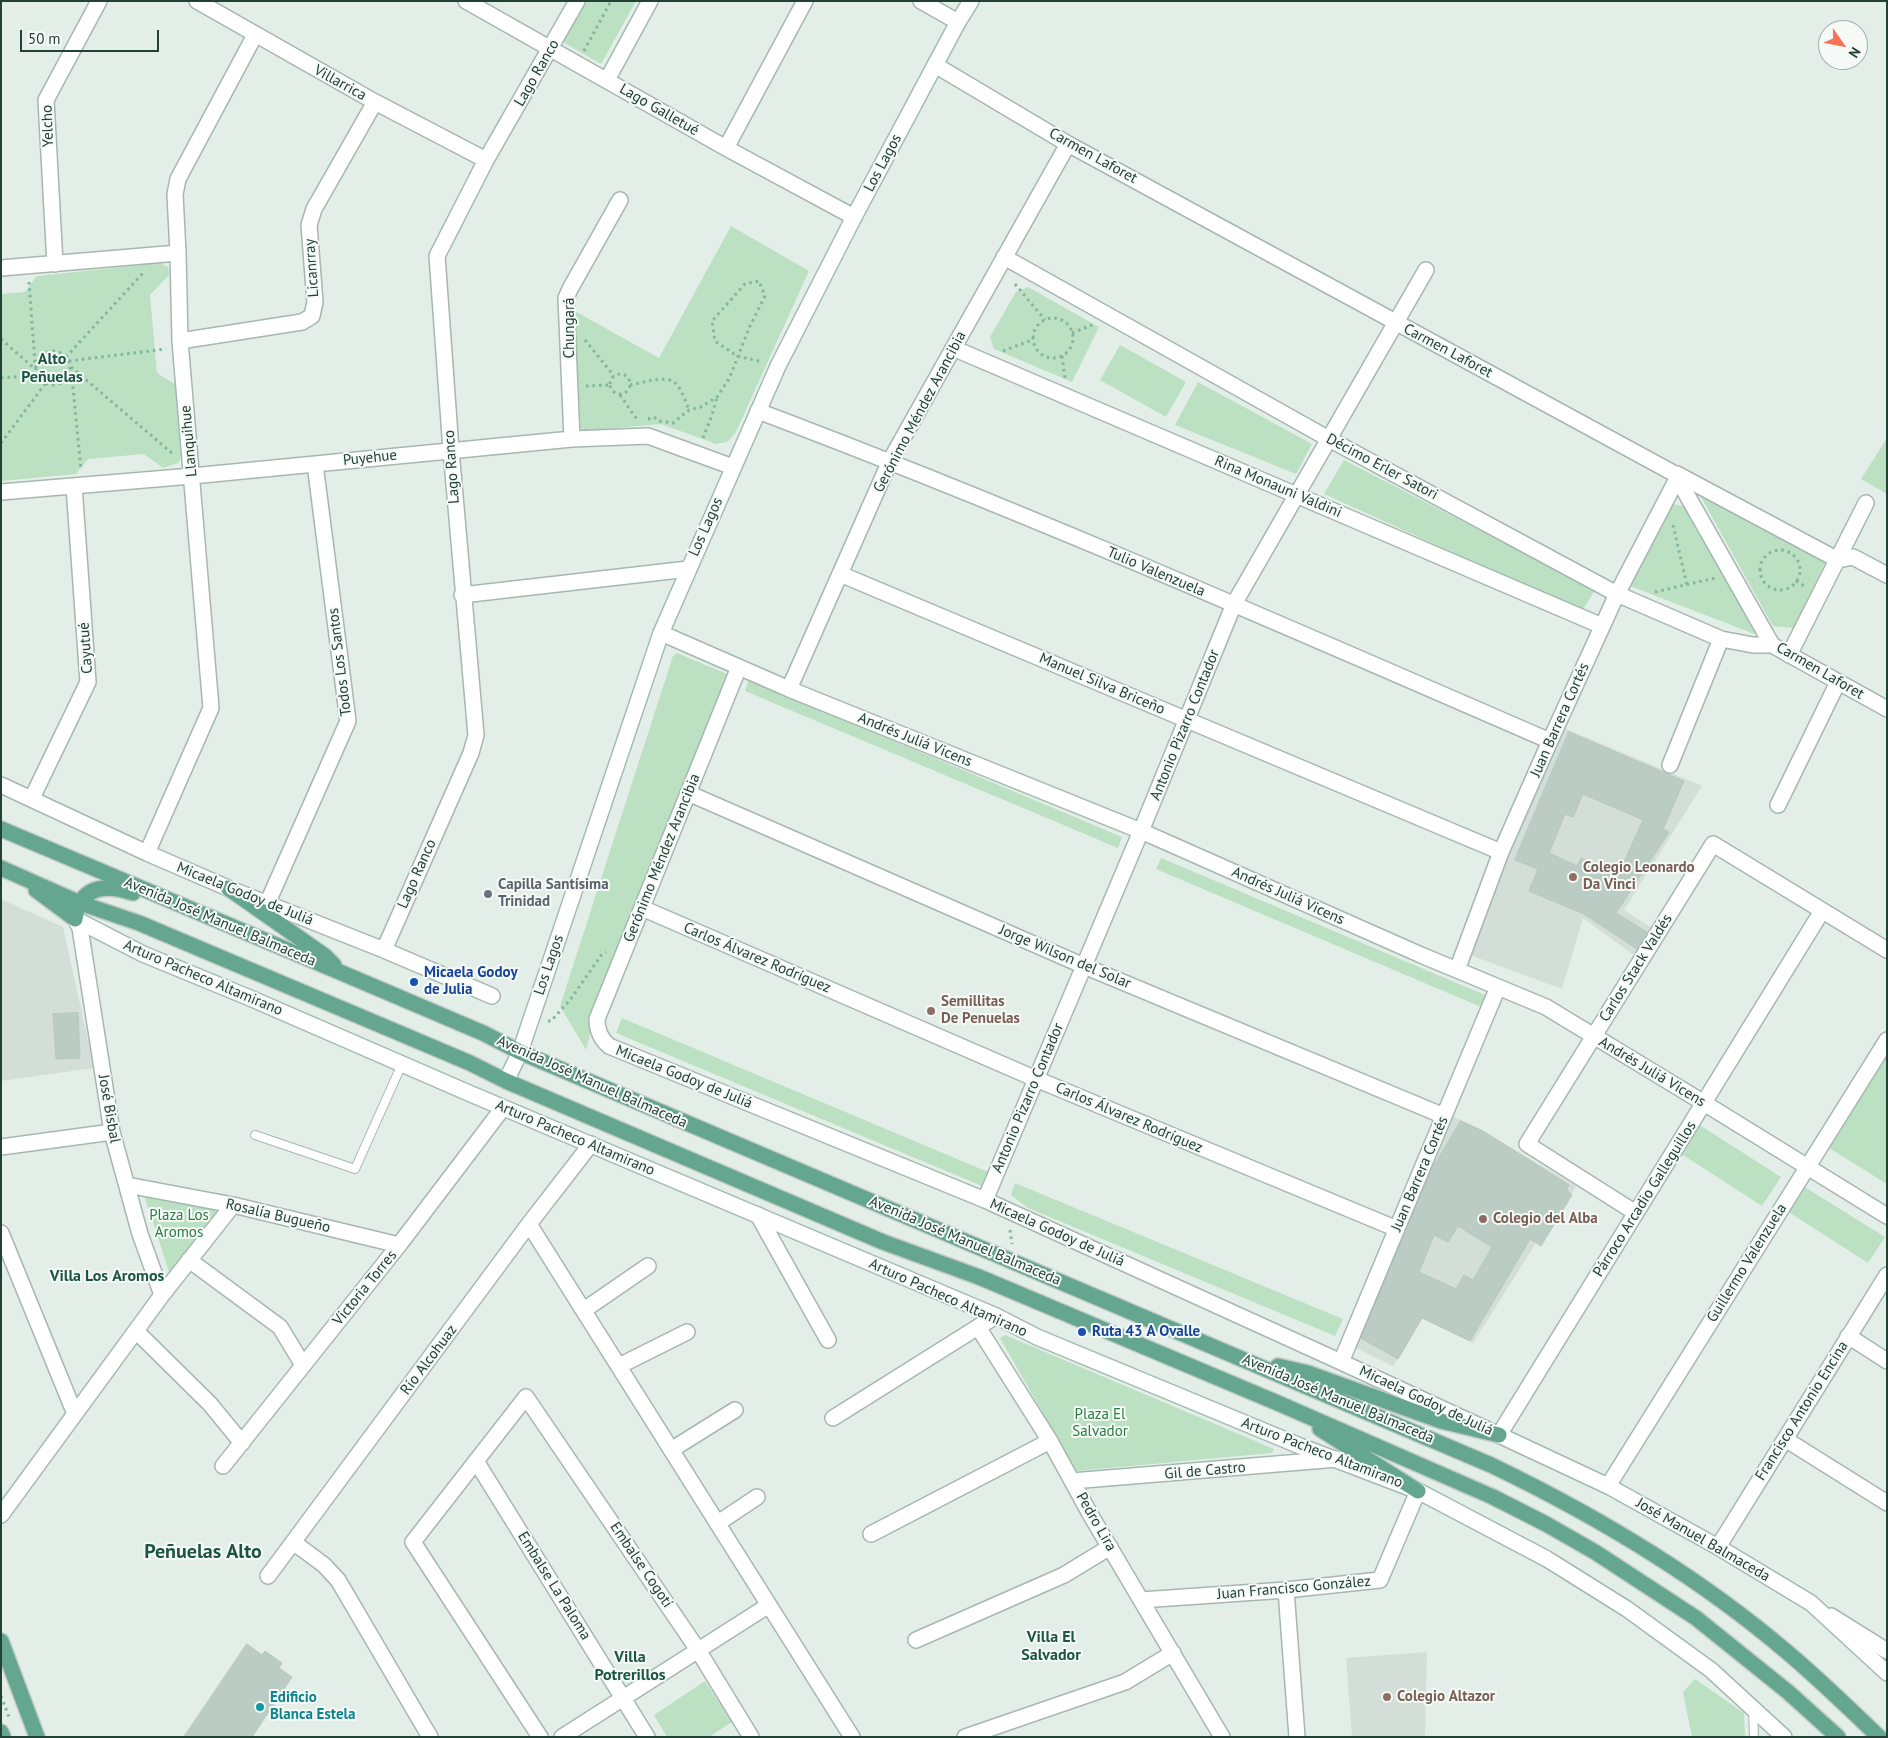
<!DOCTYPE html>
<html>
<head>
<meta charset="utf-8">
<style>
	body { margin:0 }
	#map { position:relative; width:1888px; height:1738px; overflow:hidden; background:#e4eee9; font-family:"PT Sans",sans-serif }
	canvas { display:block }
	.frame { position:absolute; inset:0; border:2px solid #224136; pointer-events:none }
	.north { position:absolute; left:1818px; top:20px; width:50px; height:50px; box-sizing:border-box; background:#f5faf7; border:1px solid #a1b0aa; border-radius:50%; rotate:123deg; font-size:14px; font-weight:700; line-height:20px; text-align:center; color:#224136 }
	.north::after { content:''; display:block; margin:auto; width:18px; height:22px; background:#fa7256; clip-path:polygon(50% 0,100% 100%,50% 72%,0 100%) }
	.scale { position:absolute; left:20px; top:30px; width:139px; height:22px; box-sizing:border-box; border:2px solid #224136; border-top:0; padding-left:6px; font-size:15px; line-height:18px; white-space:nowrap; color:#224136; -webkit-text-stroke:4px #f5faf7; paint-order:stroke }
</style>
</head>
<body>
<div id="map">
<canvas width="1888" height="1738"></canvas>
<div class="frame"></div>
<div class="north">N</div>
<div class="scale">50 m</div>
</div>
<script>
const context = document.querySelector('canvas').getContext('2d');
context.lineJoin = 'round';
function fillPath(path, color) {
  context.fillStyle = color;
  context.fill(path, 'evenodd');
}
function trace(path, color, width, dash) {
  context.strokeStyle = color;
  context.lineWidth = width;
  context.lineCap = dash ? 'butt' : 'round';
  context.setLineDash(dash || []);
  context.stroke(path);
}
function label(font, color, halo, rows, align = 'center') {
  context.font = font + ' "PT Sans",sans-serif';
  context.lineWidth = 4;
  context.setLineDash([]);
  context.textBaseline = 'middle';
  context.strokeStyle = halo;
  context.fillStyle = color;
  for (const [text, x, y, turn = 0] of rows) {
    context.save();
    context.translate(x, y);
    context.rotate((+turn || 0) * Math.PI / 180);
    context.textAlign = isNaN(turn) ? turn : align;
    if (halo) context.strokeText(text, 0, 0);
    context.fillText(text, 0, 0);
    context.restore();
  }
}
const built = new Path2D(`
	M1564 728 1702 786 1624 910 1655 930 1639 959 1583 918 1562 989 1470 955 1514 844Z
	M1 899 63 927 94 1068 1 1081Z
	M1449 1114 1483 1131 1576 1186 1541 1245 1536 1243 1473 1343 1423 1318 1393 1366 1356 1348 1354 1337 1368 1318Z
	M1427 1652 1425 1737H1352L1346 1658Z`);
const green = new Path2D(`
	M583 1H636L601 64 561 41Z
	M731 226 809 271 735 434 727 442 716 444 661 424 581 431 573 310 659 358Z
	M160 263 168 267 169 275 150 295 157 373 178 386 184 452 178 463 163 468 144 454 88 459 76 474 1 481V294L25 292 37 276Z
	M1028 287 1099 327 1072 382 994 349 990 337 1016 292Z
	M1120 345 1186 382 1166 417 1100 380Z
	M1198 382 1312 444 1296 474 1175 425Z
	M1887 438V494L1861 479Z
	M1344 460 1595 590 1582 611 1324 494Z
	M1697 490 1826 561 1794 628 1773 626Z
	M1669 503 1687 507 1757 635 1630 586Z
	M677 653 727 674 591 1016V1031L586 1050 560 1006 673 656Z
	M749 680 1122 837 1118 848 745 691Z
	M1161 858 1485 995 1481 1007 1156 869Z
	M622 1018 988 1172 982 1186 616 1033Z
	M1887 1055V1184L1829 1148Z
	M1698 1124 1781 1177 1762 1206 1680 1153Z
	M1015 1183 1343 1319 1335 1336 1028 1208 1011 1195Z
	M1803 1186 1885 1237 1868 1263 1787 1211Z
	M144 1195 212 1205 217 1214 170 1275Z
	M1005 1335 1274 1449 1272 1453 1076 1471 1000 1338Z
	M1695 1679 1744 1713 1745 1737H1692L1683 1692Z
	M705 1681 732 1722 709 1737H667L654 1715Z`);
const building = new Path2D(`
	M1569 732 1684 781 1663 829 1669 832 1616 913 1647 932 1637 949 1584 914 1529 891 1538 869 1515 860ZM1583 794 1643 820 1619 873 1581 858 1577 866 1549 853 1565 814 1573 817Z
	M78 1013 80 1058 56 1059 53 1014Z
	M1461 1121 1483 1131 1569 1185 1566 1190 1572 1195 1541 1246 1530 1239 1470 1341 1422 1318 1398 1359 1361 1338 1432 1169ZM1458 1226 1492 1247 1473 1280 1464 1275 1456 1289 1419 1272 1434 1235 1448 1242Z
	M247 1644 262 1655 265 1651 282 1663 279 1668 292 1677 252 1737H184Z`);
const path = new Path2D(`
	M584 51 611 1
	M29 282 35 363
	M1015 284 1045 320
	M1033 338a20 20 0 1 1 40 0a20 20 0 1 1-40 0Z
	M1072 333 1092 325
	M1 339 35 369
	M585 340 614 376
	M36 368a17 17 0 1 1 34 0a17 17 0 1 1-34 0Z
	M1003 351 1032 340
	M1062 356 1065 378
	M66 357 144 272
	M69 361 166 349
	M71 367 173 454
	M71 367 81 469
	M610 384a10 10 0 1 1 20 0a10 10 0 1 1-20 0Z
	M1 378 37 375
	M630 385C643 383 668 373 677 385 682 391 686 402 689 410
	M586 386 610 385
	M620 395 638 421
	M648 419 654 417 659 421 673 423 689 410 701 407 717 397 729 379 750 326 765 296 759 281 745 284 712 321 715 341 737 356 763 362
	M703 438 712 415 717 397
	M1 443 45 384
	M1673 525 1687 585
	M1760 570a20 20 0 1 1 40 0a20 20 0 1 1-40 0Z
	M1796 581 1806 587
	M1655 592 1715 578
	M548 1021H551L570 1000 602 954 606 952
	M1010 1230 1012 1244
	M1 1696 9 1717`);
const lane = new Path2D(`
	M255 1135 355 1169 402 1064
	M1753 1710 1754 1737`);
const street = new Path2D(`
	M197 1 375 102 486 160
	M466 1 726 148 854 217
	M921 1 958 22
	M935 65 1068 144 1675 474 1772 645 1887 709
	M607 80 650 1
	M726 148 805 1
	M1004 257 1329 439 1617 594 1721 639 1753 645H1772
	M55 264 46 100 99 1
	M1 268 178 253
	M180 341 302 322 312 316 315 302 309 225 314 209 375 102
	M953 348 1602 626
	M758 411C1026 512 1287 627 1550 741
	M572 439 566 298 570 289 620 200
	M1677 474 1838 560 1853 557 1887 575
	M1 492 192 476 572 439 648 436 733 467
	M840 574 1501 852
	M462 595 688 569
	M661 633 789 689 1141 831 1421 955 1546 1007 1704 1103 1887 1216
	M1789 655 1866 503
	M739 667 597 1019C597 1030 600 1038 609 1046L985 1200 1341 1362 1499 1435 1822 911
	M789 689 890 461 1068 144
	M1670 765 1721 639
	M1 785 147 853 228 888 384 950 492 996
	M688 793 1084 966 1444 1116
	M32 798 88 682 74 486
	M1778 805 1838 682
	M147 853 211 708 180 341 178 253 175 194 178 179 255 35
	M267 904 348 721 315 464
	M642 908 1036 1079 1397 1229
	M75 919 80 928 112 1132 140 1234 162 1295
	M384 950 471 753 476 735 451 450 437 256 486 160 577 1
	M1457 970 1501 852 1550 741 1617 594 1678 477
	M1 1147 112 1132
	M127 1185 233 1205 399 1245
	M985 1200 1141 831 1234 604 1426 270
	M1636 1213 1527 1144 1713 844 1887 950
	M758 1215 828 1340
	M529 1224 852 1737
	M1 1233 75 1414
	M189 1260 280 1327 303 1365
	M584 1310 648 1266
	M996 1316 978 1327 1050 1441 1090 1514 1222 1737
	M136 1331 210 1404 242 1443
	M1848 1336 1887 1361
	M1341 1362 1498 987
	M619 1366 687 1332
	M833 1418 978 1327
	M1785 1439 1887 1503
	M671 1450 735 1410
	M476 1461 647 1737
	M223 1466 399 1245 503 1108
	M1072 1481 1337 1459
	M1608 1486 1887 1040
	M1 1515 162 1295 233 1205
	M718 1523 757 1497
	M871 1534 1050 1441
	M293 1542 324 1565 338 1580 430 1737
	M1718 1547 1887 1275
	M268 1576 529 1224 591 1144
	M1286 1590 1297 1737
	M1141 1600 1286 1590 1380 1580 1418 1491
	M1831 1616 1887 1651
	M916 1640 1064 1575 1110 1547
	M540 1737 413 1542 526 1397 698 1650 751 1737
	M562 1737 769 1605
	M965 1737 1125 1682 1173 1653`);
const secondary = new Path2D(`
	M75 919 143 954 250 998 471 1094 996 1316 1037 1337 1300 1446 1418 1491 1547 1559 1627 1609 1711 1670 1784 1737
	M506 1081 520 1052 661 633 778 366 854 217 958 22 971 1
	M1499 1435 1608 1486 1718 1547 1811 1603 1887 1673`);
const primary = new Path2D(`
	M1 829 342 973 483 1033 520 1052 1491 1465C1595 1515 1699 1577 1787 1652 1819 1679 1849 1708 1879 1737
	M1 868 80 903 139 923 470 1063 506 1081 883 1242 979 1277 1280 1404 1493 1497 1546 1524 1595 1552 1696 1618 1788 1692 1838 1737
	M228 888 325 956 334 965
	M36 890 75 919C76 914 77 908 80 903 91 883 115 887 133 893
	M1278 1366 1308 1373 1441 1421 1499 1435
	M1320 1429 1418 1491
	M1 1641 37 1737
	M1 1732 3 1737`);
const markers = [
	[1573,877,5,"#8d6e63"],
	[488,894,5,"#6b7280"],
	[414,982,5,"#1a4fb4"],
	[931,1011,5,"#8d6e63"],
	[1483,1219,5,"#8d6e63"],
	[1082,1332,5,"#1a4fb4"],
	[1387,1697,5,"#8d6e63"],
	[260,1707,5,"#0f9aa8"]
];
const streetNames = [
	["Lago Ranco",537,73,-60],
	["Villarrica",340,83,29],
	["Lago Galletué",659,110,30],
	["Yelcho",48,126,-92],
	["Carmen Laforet",1093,156,29],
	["Los Lagos",883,163,-62],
	["Licanrray",312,268,-94],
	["Chungará",570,328,-90],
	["Carmen Laforet",1448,351,28],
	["Gerónimo Méndez Arancibia",920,412,-62],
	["Llanquihue",189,441,-95],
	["Puyehue",370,458,-6],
	["Lago Ranco",452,467,-94],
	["Décimo Erler Satori",1382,467,28],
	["Rina Monauni Valdini",1278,487,23],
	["Los Lagos",706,527,-66],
	["Tulio Valenzuela",1156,572,23],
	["Cayutué",86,648,-94],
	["Todos Los Santos",340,662,-97],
	["Carmen Laforet",1820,671,30],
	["Manuel Silva Briceño",1102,684,23],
	["Juan Barrera Cortés",1560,720,-66],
	["Antonio Pizarro Contador",1185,725,-68],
	["Andrés Juliá Vicens",915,740,22],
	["Gerónimo Méndez Arancibia",662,858,-68],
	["Lago Ranco",417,874,-66],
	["Micaela Godoy de Juliá",245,894,22],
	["Andrés Juliá Vicens",1288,896,24],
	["Avenida José Manuel Balmaceda",220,922,23],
	["Jorge Wilson del Solar",1065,957,23],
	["Carlos Álvarez Rodríguez",757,958,23],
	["Los Lagos",549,965,-71],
	["Carlos Stack Valdés",1636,968,-58],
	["Arturo Pacheco Altamirano",203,978,23],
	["Andrés Juliá Vicens",1652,1072,31],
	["Micaela Godoy de Juliá",684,1077,22],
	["Avenida José Manuel Balmaceda",592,1082,24],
	["Antonio Pizarro Contador",1028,1098,-67],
	["José Bisbal",109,1109,80],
	["Carlos Álvarez Rodríguez",1129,1118,23],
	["Arturo Pacheco Altamirano",575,1138,23],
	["Juan Barrera Cortés",1420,1174,-67],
	["Párroco Arcadio Galleguillos",1645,1199,-58],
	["Rosalía Bugueño",278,1216,13],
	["Micaela Godoy de Juliá",1057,1233,24],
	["Avenida José Manuel Balmaceda",965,1241,23],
	["Guillermo Valenzuela",1747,1263,-58],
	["Victoria Torres",365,1288,-51],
	["Arturo Pacheco Altamirano",948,1298,24],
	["Río Alcohuaz",429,1360,-53],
	["Avenida José Manuel Balmaceda",1338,1399,23],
	["Micaela Godoy de Juliá",1426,1401,25],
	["Francisco Antonio Encina",1802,1411,-58],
	["Arturo Pacheco Altamirano",1322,1453,21],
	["Gil de Castro",1205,1471,-5],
	["Pedro Lira",1096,1522,60],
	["José Manuel Balmaceda",1703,1540,30],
	["Embalse Cogotí",641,1565,56],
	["Embalse La Paloma",554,1586,58],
	["Juan Francisco González",1294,1588,-5]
];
const educationNames = [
	["Colegio Leonardo",1583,868],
	["Da Vinci",1583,885],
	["Semillitas",941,1002],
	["De Penuelas",941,1019],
	["Colegio del Alba",1493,1219],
	["Colegio Altazor",1397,1697]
];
const worshipNames = [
	["Capilla Santísima",498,885],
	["Trinidad",498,902]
];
const transitNames = [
	["Micaela Godoy",424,973],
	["de Julia",424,990],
	["Ruta 43 A Ovalle",1092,1332]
];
const parkNames = [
	["Plaza Los",179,1216],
	["Aromos",179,1233],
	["Plaza El",1100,1415],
	["Salvador",1100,1432]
];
const cultureNames = [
	["Edificio",270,1698],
	["Blanca Estela",270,1715]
];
const neighbourhoodNames = [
	["Alto",52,359],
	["Peñuelas",52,377],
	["Villa Los Aromos",107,1276],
	["Villa El",1051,1637],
	["Salvador",1051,1655],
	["Villa",630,1657],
	["Potrerillos",630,1675]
];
const districtNames = [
	["Peñuelas Alto",203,1552]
];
fillPath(built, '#d2ded7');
fillPath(green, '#bbe0c2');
fillPath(building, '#bbccc4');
trace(building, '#b5c8bf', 1);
trace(lane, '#a6b7b0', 10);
trace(street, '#a6b7b0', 18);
trace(secondary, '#a1bbb0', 18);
trace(primary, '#c1cac7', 18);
trace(path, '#82b4a0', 3, [2.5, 4]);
trace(lane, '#fff', 8);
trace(street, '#fff', 15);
trace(secondary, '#fff', 15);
trace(primary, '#65a691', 15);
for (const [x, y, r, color] of markers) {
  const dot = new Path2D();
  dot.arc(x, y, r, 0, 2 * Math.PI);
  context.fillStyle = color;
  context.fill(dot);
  trace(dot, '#f5faf7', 2);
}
label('15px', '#224136', '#f5faf7', streetNames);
label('bold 15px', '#785e54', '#f5faf7', educationNames, 'left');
label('bold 15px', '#5b616d', '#f5faf7', worshipNames, 'left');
label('bold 15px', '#164399', '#f5faf7', transitNames, 'left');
label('15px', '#297b42', '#f5faf7', parkNames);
label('bold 15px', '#0d838f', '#f5faf7', cultureNames, 'left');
label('bold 16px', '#1c5543', '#f5faf7', neighbourhoodNames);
label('bold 20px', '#1c5543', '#f5faf7', districtNames);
</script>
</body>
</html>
